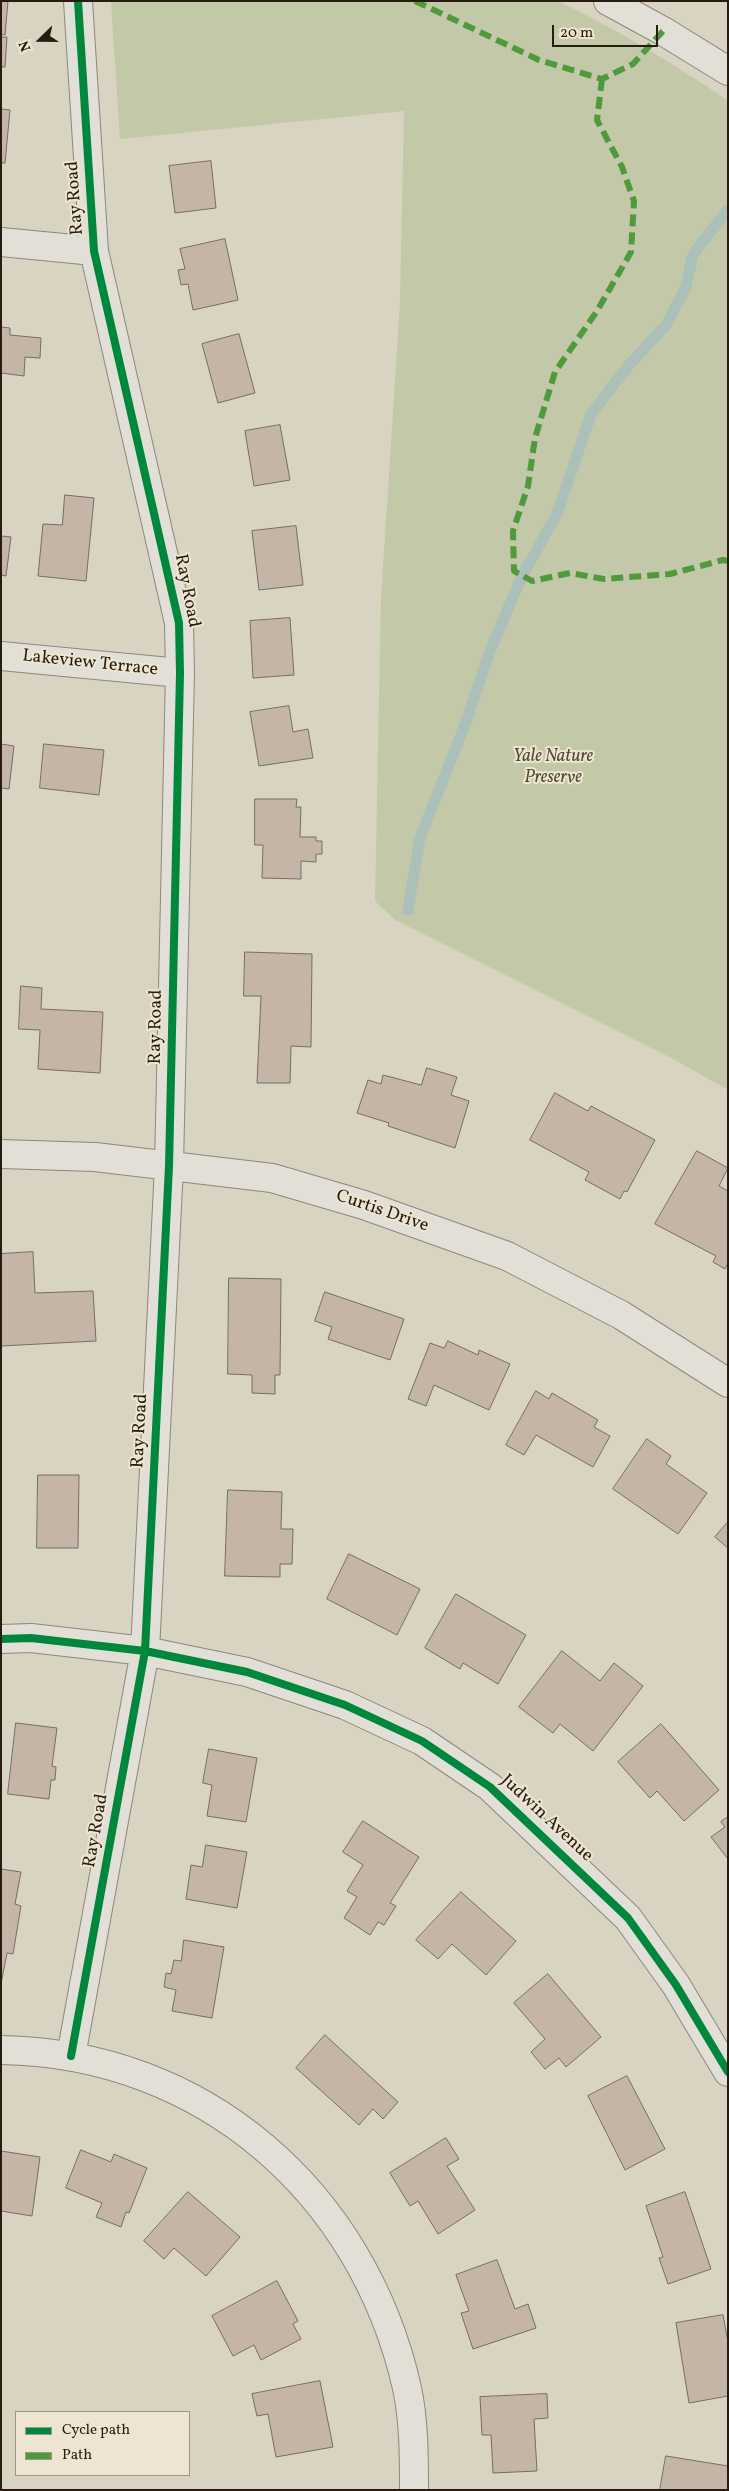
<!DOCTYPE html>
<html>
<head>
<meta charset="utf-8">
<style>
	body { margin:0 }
	#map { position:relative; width:729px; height:2491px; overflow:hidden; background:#d9d3c2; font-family:Vollkorn,serif }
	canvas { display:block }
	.frame { position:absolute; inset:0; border:2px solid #281c10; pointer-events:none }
	.legend { position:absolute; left:15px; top:2411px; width:175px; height:65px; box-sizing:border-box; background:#ede5d1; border:1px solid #9e9584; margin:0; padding:6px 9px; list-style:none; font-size:15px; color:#281c10 }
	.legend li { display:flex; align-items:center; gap:10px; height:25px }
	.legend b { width:25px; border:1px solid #9e9584 }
	.north { position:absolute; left:15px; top:15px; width:50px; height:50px; -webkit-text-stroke:4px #ede5d1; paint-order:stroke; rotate:248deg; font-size:14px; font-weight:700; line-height:20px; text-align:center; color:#281c10 }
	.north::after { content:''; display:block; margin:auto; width:18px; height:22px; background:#281c10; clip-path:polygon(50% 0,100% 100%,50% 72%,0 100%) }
	.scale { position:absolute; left:552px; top:25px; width:106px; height:22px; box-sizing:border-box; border:2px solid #281c10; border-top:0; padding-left:6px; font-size:15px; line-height:18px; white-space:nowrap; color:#281c10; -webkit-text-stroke:4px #ede5d1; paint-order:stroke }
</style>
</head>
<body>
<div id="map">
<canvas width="729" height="2491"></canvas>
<div class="frame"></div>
<ul class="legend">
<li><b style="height:6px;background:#00873e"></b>Cycle path</li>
<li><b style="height:6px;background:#4e9a3c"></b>Path</li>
</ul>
<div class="north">N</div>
<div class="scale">20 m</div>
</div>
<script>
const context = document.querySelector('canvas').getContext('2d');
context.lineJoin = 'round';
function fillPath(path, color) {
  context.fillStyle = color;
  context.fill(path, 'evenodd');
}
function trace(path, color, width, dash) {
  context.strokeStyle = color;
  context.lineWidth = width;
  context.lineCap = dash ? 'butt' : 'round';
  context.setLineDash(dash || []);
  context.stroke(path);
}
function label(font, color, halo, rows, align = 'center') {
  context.font = font + ' Vollkorn,serif';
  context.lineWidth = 4;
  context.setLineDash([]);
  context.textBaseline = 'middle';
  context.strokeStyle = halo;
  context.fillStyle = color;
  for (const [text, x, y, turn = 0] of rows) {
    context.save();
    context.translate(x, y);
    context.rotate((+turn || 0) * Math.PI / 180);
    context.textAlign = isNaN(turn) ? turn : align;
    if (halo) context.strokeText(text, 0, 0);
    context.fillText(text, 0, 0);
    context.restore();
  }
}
const green = new Path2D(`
	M111 1H558C617 30 674 63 728 101V1090L677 1061 395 920 375 901 381 599 400 303 404 111 120 139Z`);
const stream = new Path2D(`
	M408 910 420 838 464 727 490 651 522 576 557 514 591 414 630 364 666 325 686 287 693 254 728 210`);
const building = new Path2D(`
	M1 1H8L5 35 1 34Z
	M1 37H7L5 67H1Z
	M1 109 10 110 5 163H1Z
	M211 161 216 208 175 213 169 166Z
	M225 239 238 300 193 310 188 284 181 285 178 270 185 269 180 249Z
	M1 327 10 328V335L41 338 40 358 25 357 24 376 1 373Z
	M239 334 255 393 218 403 202 344Z
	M280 425 290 480 254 486 245 431Z
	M65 495 94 498 86 581 38 576 43 524 62 525Z
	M296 526 303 585 259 590 252 531Z
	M1 536 11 537 6 576 1 575Z
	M290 618 294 675 253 678 250 621Z
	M289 706 293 732 308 729 313 758 259 766 250 712Z
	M1 744 14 746 9 789 1 788Z
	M44 744 104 750 99 795 40 788Z
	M255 799H297L296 807H301L300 837H316V841H322V854H316V862L301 861V879L262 878 263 845H255Z
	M245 952 312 954 311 1047 291 1046 290 1083H257L261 996H244Z
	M21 986 42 988 41 1009 103 1012 100 1073 38 1069 40 1030 19 1029Z
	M427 1068 457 1077 451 1095 469 1101 455 1148 388 1126 389 1123 357 1113 368 1080 381 1084 383 1075 421 1085Z
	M555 1093 588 1111 591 1106 655 1140 627 1192 624 1191 620 1199 585 1180 589 1172 530 1140Z
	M697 1151 728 1168 719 1186 728 1191V1263L725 1269 713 1262 716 1256 655 1224Z
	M33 1252 35 1293 93 1291 96 1341 1 1346V1254Z
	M229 1278 281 1279 280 1375H275V1394L252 1393V1375L228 1374Z
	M325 1292 404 1319 390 1360 328 1339 332 1327 315 1321Z
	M448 1341 478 1355 479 1350 510 1364 489 1410 434 1385 426 1406 408 1399 430 1343 444 1348Z
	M536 1391 549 1399 552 1393 598 1420 594 1427 610 1436 593 1467 536 1435 524 1455 506 1445Z
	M647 1439 671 1456 666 1464 707 1493 678 1534 613 1489Z
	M38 1475H79L78 1548H37Z
	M228 1490 282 1492 281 1529H293L292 1564H280V1577L225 1576Z
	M728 1522V1548L715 1537Z
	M349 1554 420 1589 397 1635 327 1599Z
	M456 1594 526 1635 498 1684 463 1663 460 1669 425 1648Z
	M562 1651 600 1681 614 1663 643 1686 593 1751 560 1724 553 1733 519 1707Z
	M16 1723 57 1728 52 1766 56 1767 55 1780H51L49 1799 8 1794Z
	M661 1724 719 1790 684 1821 657 1791 650 1798 618 1762Z
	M209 1749 257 1758 246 1822 207 1816 212 1785 203 1783Z
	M728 1817V1859L711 1837 725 1827 721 1822Z
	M363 1821 419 1857 390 1903 396 1906 384 1925 378 1922 370 1935 344 1918 357 1897 347 1891 363 1865 343 1852Z
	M206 1845 247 1852 237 1908 186 1899 191 1865 202 1867Z
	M1 1869 21 1872 15 1904 21 1906 13 1954 7 1953 1 1984Z
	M461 1892 516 1941 486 1975 452 1944 438 1959 416 1940Z
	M184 1940 224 1947 212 2018 172 2011 176 1990 164 1987 166 1973 171 1974 174 1960 181 1961Z
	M548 1974 601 2037 566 2067 559 2058 545 2069 531 2052 545 2039 514 2003Z
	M325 2035 398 2102 383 2119 373 2109 359 2125 296 2068Z
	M627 2076 665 2149 625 2170 588 2096Z
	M446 2138 459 2159 447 2166 475 2210 438 2234 418 2201 410 2206 390 2173Z
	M81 2150 111 2162 114 2154 147 2168 129 2213 126 2212 121 2227 96 2217 102 2203 66 2188Z
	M1 2151 40 2157 32 2216 1 2211Z
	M188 2192 240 2237 206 2276 174 2248 164 2259 144 2241Z
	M685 2192 711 2269 668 2284 659 2258 663 2257 646 2206Z
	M497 2260 515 2309 528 2304 536 2328 473 2349 461 2313 469 2311 456 2275Z
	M277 2281 298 2321 293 2324 301 2339 261 2360 254 2345 233 2356 212 2316Z
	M723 2315 728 2342V2396L689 2403 676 2323Z
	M320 2381 333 2447 276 2457 268 2414 257 2416 252 2394Z
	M547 2394 548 2418 534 2419 537 2471 493 2473 491 2435H482L480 2397Z
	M666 2456 728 2466V2490H660Z`);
const minor = new Path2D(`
	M608 1 663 31 728 71
	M1 242 94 251
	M1 656 180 673
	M1 1154 95 1157 272 1178 364 1205 507 1256 621 1315 728 1383
	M1 1639 31 1638 145 1651 247 1672 345 1705 422 1741 490 1787 628 1918 676 1985 728 2072
	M1 2050C204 2053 363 2193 407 2388 414 2421 414 2456 414 2490
	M71 2056 145 1651 169 1166 180 673 179 623 94 251 78 1`);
const quiet = new Path2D(`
	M415 1 539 60 602 79 633 64 663 31
	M602 79 597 120 622 167 634 201 631 252 597 311 555 372 535 438 528 486 513 531 514 571 532 581 570 573 604 579 670 574 723 560 728 561`);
const cycleway = new Path2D(`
	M1 1639 31 1638 145 1651 247 1672 345 1705 422 1741 490 1787 628 1918 676 1985 728 2072
	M71 2056 145 1651 169 1166 180 673 179 623 94 251 78 1`);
const streetNames = [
	["Ray Road",76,198,-94],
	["Ray Road",186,591,79],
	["Lakeview Terrace",90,664,6],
	["Ray Road",157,1027,-89],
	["Curtis Drive",382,1212,19],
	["Ray Road",141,1431,-87],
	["Judwin Avenue",546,1819,43],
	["Ray Road",97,1831,-80]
];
const parkNames = [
	["Yale Nature",553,758],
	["Preserve",553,779]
];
fillPath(green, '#c2c8a8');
trace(stream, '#aac0b8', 11);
fillPath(building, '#c4b5a7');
trace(building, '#736e64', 1);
trace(minor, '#8d877c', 30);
trace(minor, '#e2dfd6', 28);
trace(quiet, '#4e9a3c', 6, [12, 6]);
trace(cycleway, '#00873e', 8);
label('18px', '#281c10', '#ede5d1', streetNames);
label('italic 18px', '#504d37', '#ede5d1', parkNames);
</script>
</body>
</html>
